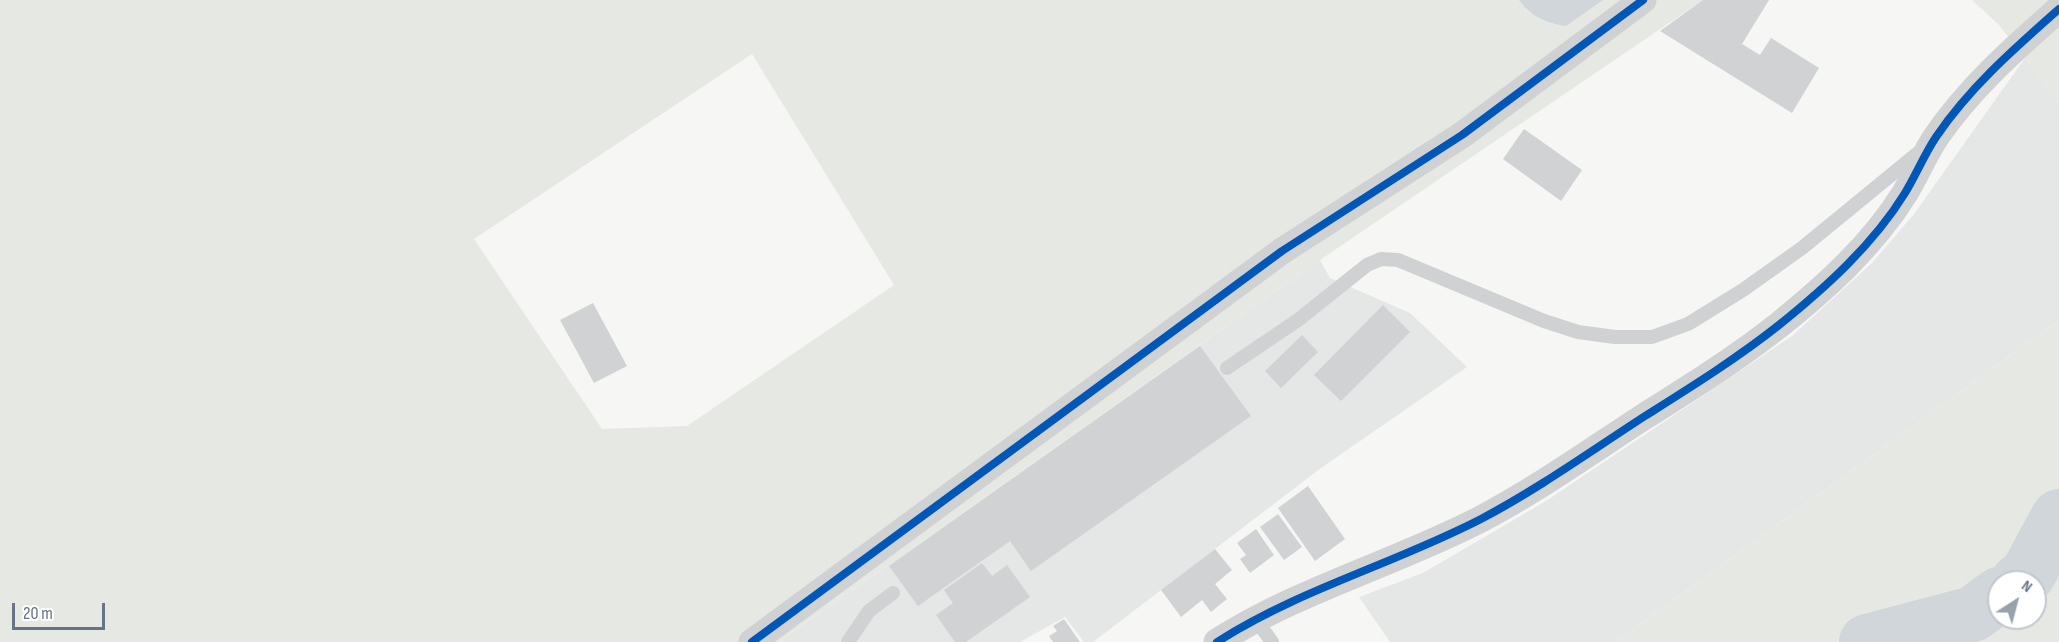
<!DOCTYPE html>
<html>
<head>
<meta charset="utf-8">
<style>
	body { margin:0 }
	#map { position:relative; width:2059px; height:642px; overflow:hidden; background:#f6f6f5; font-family:"Sofia Sans Condensed",sans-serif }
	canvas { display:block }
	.north { position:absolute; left:1987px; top:570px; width:60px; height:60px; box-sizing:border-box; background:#fff; border:2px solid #c1c7cf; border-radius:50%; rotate:36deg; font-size:16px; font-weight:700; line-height:24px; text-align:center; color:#657486 }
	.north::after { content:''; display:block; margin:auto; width:21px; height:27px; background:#98a2ad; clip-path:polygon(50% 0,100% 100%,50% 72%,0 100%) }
	.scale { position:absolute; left:12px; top:603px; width:93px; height:27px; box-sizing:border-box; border:3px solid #657486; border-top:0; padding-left:8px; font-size:18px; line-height:21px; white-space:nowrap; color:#657486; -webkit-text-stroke:4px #fff; paint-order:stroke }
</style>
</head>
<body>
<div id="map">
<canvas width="2059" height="642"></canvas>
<div class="north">N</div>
<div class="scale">20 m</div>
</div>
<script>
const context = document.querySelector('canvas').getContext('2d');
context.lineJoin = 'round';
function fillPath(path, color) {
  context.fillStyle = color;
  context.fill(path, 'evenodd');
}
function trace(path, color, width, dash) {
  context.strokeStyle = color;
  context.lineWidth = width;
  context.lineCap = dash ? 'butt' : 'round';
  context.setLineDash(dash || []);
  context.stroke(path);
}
const built = new Path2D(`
	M2025 58 2059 102V320L1615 642H1390L1359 597 1423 573 1546 501 1792 336 1872 263 1914 214Z
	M1320 260 1330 278 1410 313 1467 367 1321 468 1093 642H1084L1065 617 1020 642H779Z`);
const green = new Path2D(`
	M0 0H1703L1320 260 779 642H0ZM752 54 894 285 687 426 602 429 474 239Z
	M1972 0H2059V102L1999 25Z
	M2059 320V642H1615ZM1999 582H2035V618H1999Z`);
const water = new Path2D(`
	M1519 0H1603L1566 26C1546 23 1532 17 1519 0Z`);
const river = new Path2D(`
	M2018 582 2028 574 2059 517
	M1867 642 1973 614 1999 595`);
const building = new Path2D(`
	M1703 0H1769L1742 44 1760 55 1771 38 1819 68 1792 113 1660 31Z
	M1524 129 1582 170 1561 201 1503 159Z
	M593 303 627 366 594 383 560 320Z
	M1383 305 1410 332 1341 401 1314 375Z
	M1302 335 1318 352 1281 388 1265 371Z
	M1200 346 1251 416 1031 571 1010 541 918 606 889 566Z
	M1308 486 1345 539 1315 561 1278 508Z
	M1278 514 1302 547 1284 560 1260 527Z
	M1256 529 1274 555 1250 573 1240 559 1246 555 1237 543Z
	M1215 549 1232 570 1215 584 1227 599 1211 612 1202 600 1181 617 1161 590Z
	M982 563 992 576 1007 565 1030 597 966 642H955L936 615 953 603 944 590Z
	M1064 619 1080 642H1053L1049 636 1057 631 1053 626Z`);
const service = new Path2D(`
	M1227 368 1298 320 1367 265 1381 259 1398 260 1544 321 1578 332 1615 337H1652L1688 324 1743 290 1802 248 1918 153
	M1255 618 1272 642
	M848 642 869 611 893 593`);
const minor = new Path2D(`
	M752 642 1282 251 1462 135 1643 0
	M1217 642C1300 589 1394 564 1481 519 1538 489 1591 451 1645 416 1691 387 1736 359 1779 325 1825 288 1873 245 1905 193 1916 175 1924 155 1936 137 1970 87 2015 48 2059 9`);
const cycleway = new Path2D(`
	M752 642 1282 251 1462 135 1643 0
	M1217 642C1300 589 1394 564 1481 519 1538 489 1591 451 1645 416 1691 387 1736 359 1779 325 1825 288 1873 245 1905 193 1916 175 1924 155 1936 137 1970 87 2015 48 2059 9`);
fillPath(built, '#e5e6e6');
fillPath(green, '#e6e9e3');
fillPath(water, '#d0d6da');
trace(river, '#d0d6da', 56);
fillPath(building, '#d1d2d3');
trace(service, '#d0d1d2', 14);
trace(minor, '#d0d1d2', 27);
trace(cycleway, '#0057b8', 8);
</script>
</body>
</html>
